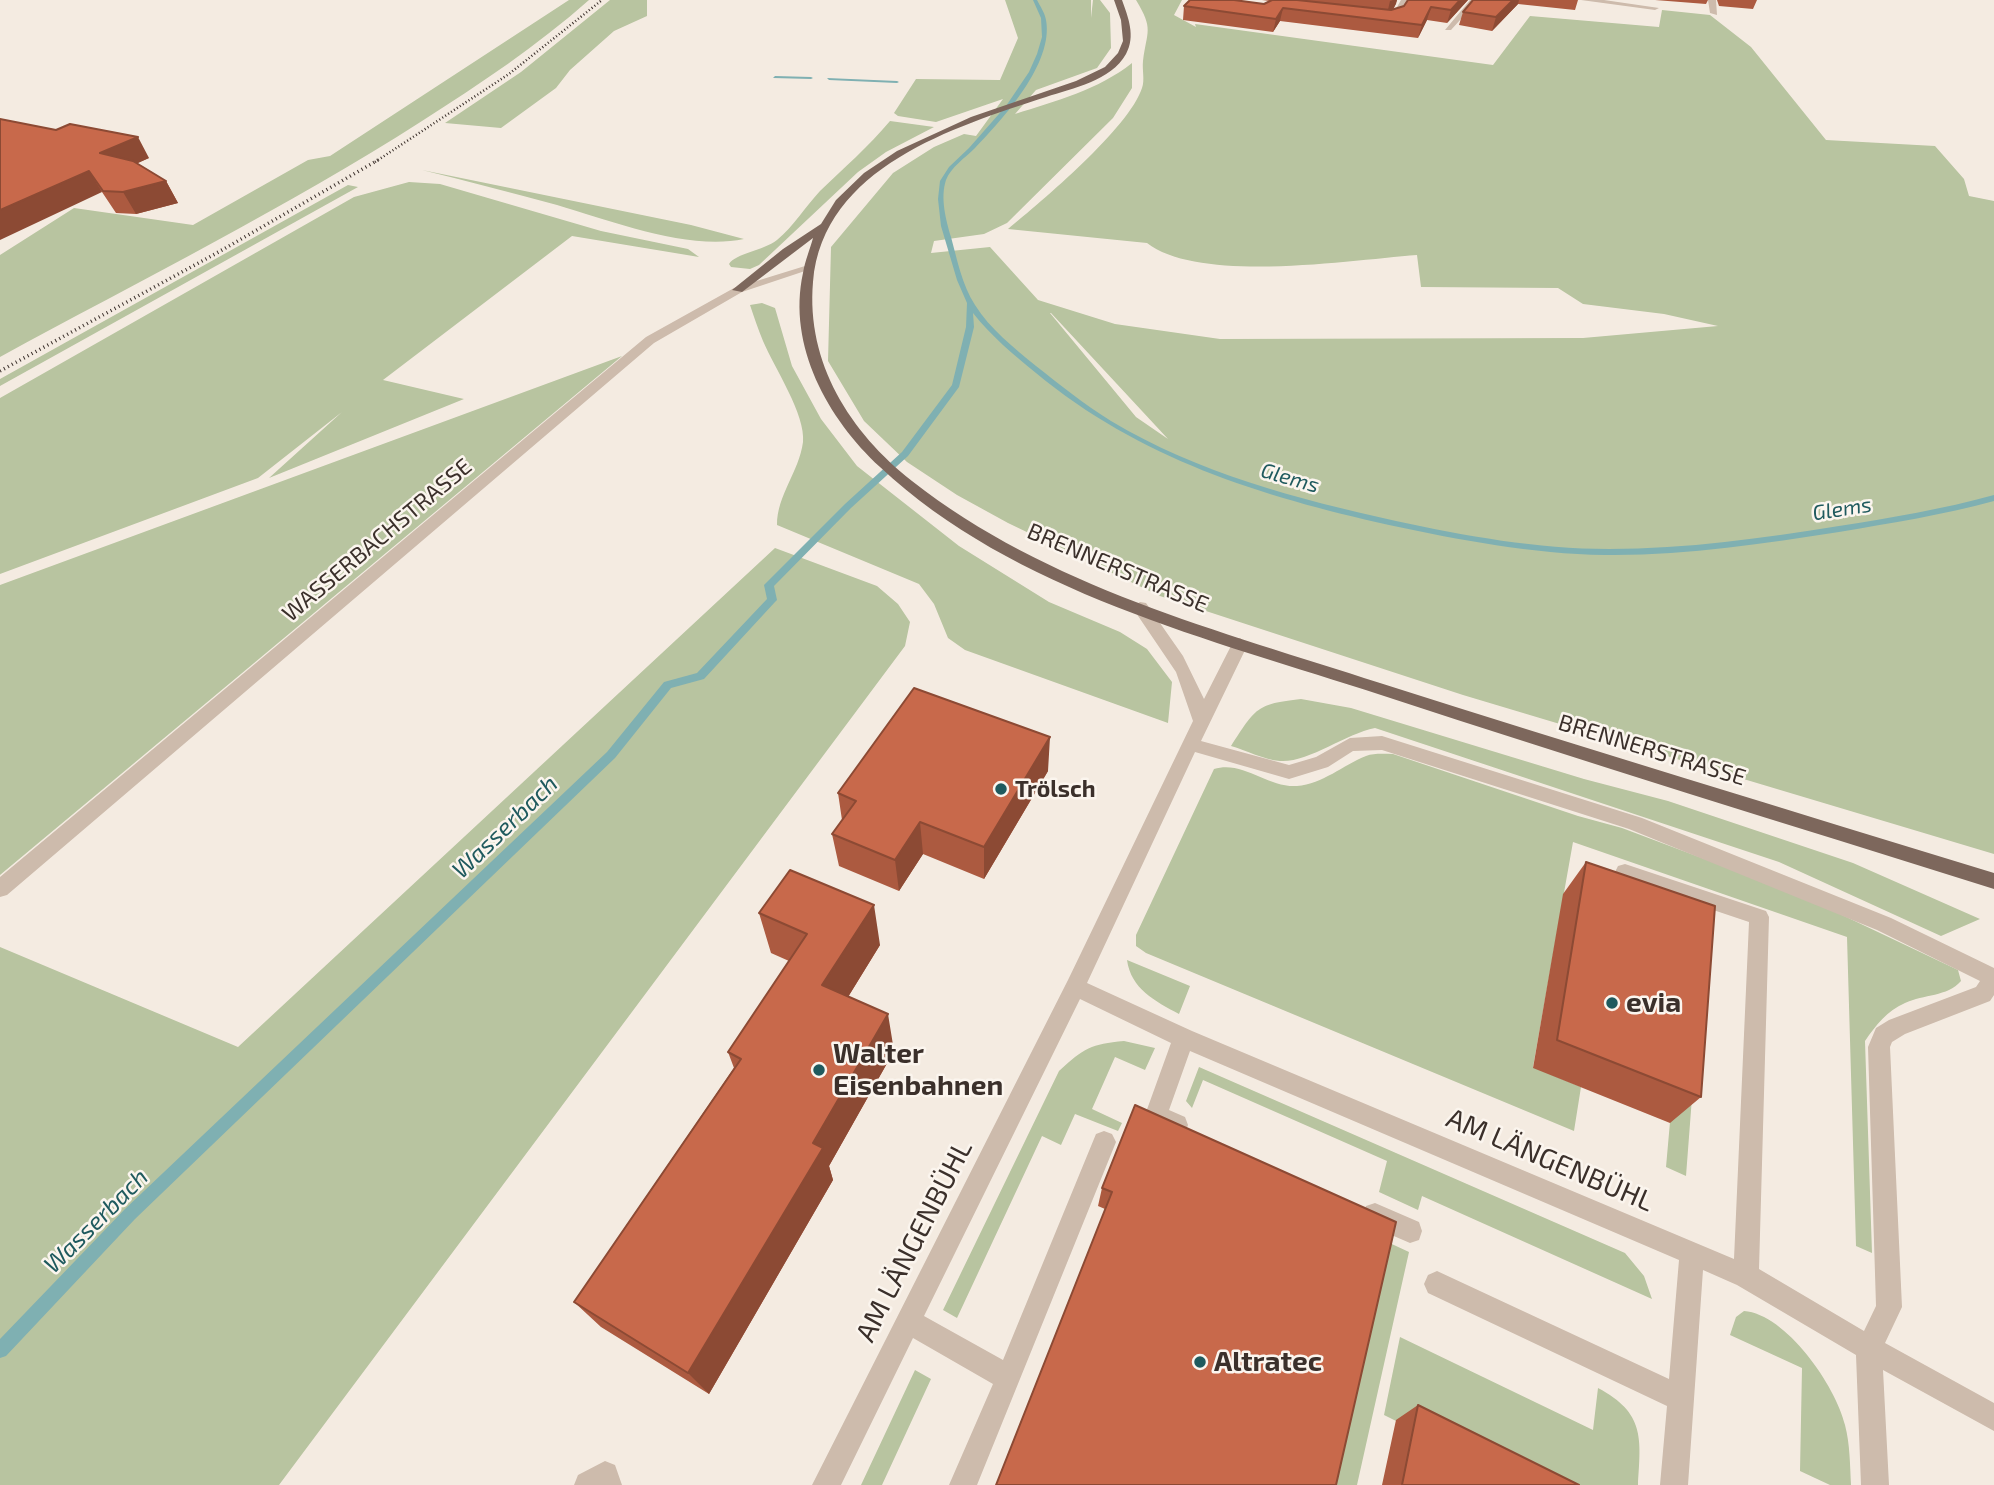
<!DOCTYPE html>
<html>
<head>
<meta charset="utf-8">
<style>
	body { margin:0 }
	canvas { display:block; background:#f4ebe1 }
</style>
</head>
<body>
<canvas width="1994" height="1485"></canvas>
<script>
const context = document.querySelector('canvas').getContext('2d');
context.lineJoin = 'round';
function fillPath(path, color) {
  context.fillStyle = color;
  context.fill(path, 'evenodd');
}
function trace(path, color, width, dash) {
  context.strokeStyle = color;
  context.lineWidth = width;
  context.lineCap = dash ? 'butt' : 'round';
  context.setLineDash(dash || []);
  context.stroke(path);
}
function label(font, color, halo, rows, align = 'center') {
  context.font = font + ' "Exo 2",sans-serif';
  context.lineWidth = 5;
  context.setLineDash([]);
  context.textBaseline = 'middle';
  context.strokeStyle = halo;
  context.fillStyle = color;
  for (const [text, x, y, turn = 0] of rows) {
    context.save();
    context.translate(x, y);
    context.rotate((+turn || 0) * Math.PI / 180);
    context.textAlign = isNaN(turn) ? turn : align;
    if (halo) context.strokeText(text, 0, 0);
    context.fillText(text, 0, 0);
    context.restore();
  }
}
const green = new Path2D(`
	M569 0H589C537 46 480 84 422 121 286 208 141 280 0 357V255L74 208 193 225 308 160 330 156Z
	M610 0H647V16L614 31 570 70 556 88 501 128 445 123 521 72Z
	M1005 0H1091V18L1093 0H1100L1110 13 1111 48 1097 68 1036 90 1015 114C1056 101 1098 90 1132 63V88L1113 118 1007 223 984 234 934 241 931 253 990 247 1038 300 1115 324 1220 339 1583 338 1718 326 1664 314 1583 304 1558 288 1421 287 1417 255C1351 260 1200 284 1147 243L1008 229C1042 201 1129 128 1142 88 1145 80 1142 70 1143 61 1147 30 1154 30 1136 0H1182L1174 15 1196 27 1195 24 1493 65 1530 16 1659 27 1662 10 1710 15 1751 47 1826 140 1935 146 1964 179 1969 196 1994 201V854L1463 695 1160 596 1008 523 957 495 907 462 864 421 828 361 831 247 893 173 934 147 964 134 976 136 1003 99 936 122 898 116 894 113 916 79 1000 80 1018 38ZM1050 313H1051L1168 439 1136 417Z
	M890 121 934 127 886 152 858 172 759 265 750 269 731 267 729 264C736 253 763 251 777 240 794 226 805 207 820 191 844 168 868 147 890 121Z
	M422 170 691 225 744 239C688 251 612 221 557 205 512 193 468 181 422 170Z
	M409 182 440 184 601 231 688 249 699 257 572 236 383 380 464 399 269 478 342 412 258 478 0 574V398L354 197Z
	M348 185 358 187 0 386V379Z
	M762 303 775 308 792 366 821 419 857 466 959 546 1049 602 1120 632 1147 649 1172 682 1168 723 965 650 948 638 934 604 919 584 777 525C777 495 799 472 803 442 806 415 774 367 763 341 758 329 754 317 750 305Z
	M622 356 0 875V585Z
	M775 548 877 586 898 604 910 622 905 646 279 1485H0V947L238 1047Z
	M1301 699 1351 708 1584 779 1668 801 1853 863 1980 919 1941 936 1779 862 1375 728C1345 734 1308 763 1280 761 1264 760 1246 750 1231 746 1256 708 1256 704 1301 699Z
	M1393 754 1578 816 1622 828 1755 878 1821 905 1958 970 1961 981C1947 997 1924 994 1905 1003 1887 1011 1876 1025 1865 1041L1872 1253 1856 1246 1847 937 1573 842 1533 1067 1581 1087 1574 1131 1146 953 1136 946V935L1214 769C1243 760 1268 788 1297 786 1323 784 1343 765 1366 756 1374 753 1384 754 1393 754Z
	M1689 908 1706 914 1686 1176 1666 1167Z
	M1127 960 1190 986 1179 1014C1155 1001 1131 989 1127 960Z
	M1124 1041 1155 1048 1145 1070 1115 1057 1092 1109 1122 1123 1118 1131 1075 1114 1061 1145 1042 1136 957 1318 943 1310 1059 1071C1084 1048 1091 1044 1124 1041Z
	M1199 1067 1625 1253 1644 1276 1652 1299 1422 1196 1418 1210 1379 1192 1387 1161 1203 1080 1192 1108 1186 1101Z
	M1381 1239 1409 1252 1357 1485H1324Z
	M1744 1311C1786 1314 1836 1386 1845 1425 1850 1444 1850 1465 1851 1485H1830L1800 1471 1802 1368 1730 1335 1736 1317Z
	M1400 1337 1593 1430 1598 1388C1645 1413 1641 1438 1638 1485H1525L1384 1415Z
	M915 1370 931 1379 882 1485H861Z`);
const stream = new Path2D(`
	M1033 0H1037C1040 6 1045 13 1046 20 1054 63 1003 119 975 148 965 158 951 167 946 180 940 198 946 220 951 237 957 259 962 285 975 305 990 329 1014 348 1036 366 1060 385 1084 404 1111 421 1198 473 1297 499 1396 521 1466 536 1537 549 1609 549 1687 549 1763 538 1839 526 1891 518 1943 509 1994 495V501C1943 515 1891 523 1839 532 1761 544 1684 556 1605 555 1532 554 1460 540 1389 525 1260 496 1140 459 1036 373 1014 355 991 336 973 313L974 327 959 387 908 456 851 508 774 586 777 600 775 602 704 679 671 688 615 758 135 1219 6 1356 0 1358V1339L125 1209 607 752 664 682 697 673 767 599 764 585 845 504 902 452 952 385 966 327 967 303 957 280 941 226 938 199 940 181 949 167 969 148 1006 106 1029 72 1037 54 1042 37 1041 18Z
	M775 76 811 77 813 78 811 79 773 78Z
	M827 78 897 81 899 82 897 83 829 80Z`);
const minor = new Path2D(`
	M1401 0H1409L1399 18 1380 21V17L1393 14Z
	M1470 0H1478L1451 30H1445Z
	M1581 0H1604L1659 8 1655 10Z
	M1708 0H1716L1717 15 1710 13Z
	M805 266 814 268 742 292 654 343 7 895 0 897V877L646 337 734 288Z
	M1140 602 1146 603 1183 656 1204 699 1234 640 1240 638 1248 644 1201 741 1289 765 1316 757 1350 738 1382 736 1642 818 1891 918 1994 968V995L1990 1001 1905 1034 1892 1042 1890 1047 1902 1307 1885 1343 1994 1403V1431L1883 1370 1889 1485H1861L1856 1355 1737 1285 1703 1270 1688 1485H1660L1667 1406 1428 1293 1424 1284 1428 1275 1437 1271 1669 1379 1679 1260 1190 1051 1169 1110 1185 1117 1188 1125 1185 1133 1177 1136 1148 1123 1145 1115 1171 1043 1080 999 924 1316 1003 1360 1096 1134 1104 1131 1112 1134 1116 1142 977 1485H949L993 1384 913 1338 841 1485H812L1068 980 1193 721 1176 672 1132 607ZM1382 750 1629 829 1877 930 1980 981 1976 987 1889 1020 1876 1028 1868 1047 1876 1306 1864 1331 1759 1269 1769 917 1766 911 1625 864 1618 866 1615 872 1618 878 1749 922 1734 1259 1192 1031 1087 983 1195 752 1289 779 1328 767 1353 751Z
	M1375 1203 1419 1222 1422 1231 1419 1240 1410 1243 1366 1224 1363 1215 1366 1206Z
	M605 1461 615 1465 622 1485H574L578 1475Z`);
const major = new Path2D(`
	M1114 0H1122C1128 17 1136 36 1126 54 1111 81 1073 88 1046 97 954 127 823 167 813 282 806 363 850 432 912 481 1047 587 1220 631 1380 683 1584 748 1789 810 1994 873V889C1790 825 1585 762 1381 695 1213 640 1013 592 880 467 828 419 787 346 803 273 805 261 810 249 813 238L742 292 732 290 783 249 821 224 836 200 864 173 897 151 971 117 1076 81 1105 67 1118 53 1123 41 1121 20Z`);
const railFar1 = new Path2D(`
	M375 162 509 74 602 0`);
const rail = new Path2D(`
	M0 371 215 254 378 160`);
const wall = new Path2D(`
	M1262 0H1397L1393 10 1404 6 1408 0H1468L1447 23 1427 20 1418 38 1280 21 1273 32 1183 20 1184 6 1237 1 1264 4 1270 1Z
	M1473 0H1578L1575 10 1518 4 1492 31 1459 25 1463 12Z
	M1655 0H1708L1706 4Z
	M1717 0H1757L1753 9 1719 6Z
	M0 119 149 158 137 163 166 181 178 203 136 214 116 213 102 192Z
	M1048 771 984 879 923 854 899 891 839 866 832 834 842 820 838 793Z
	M1586 862 1701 1097 1670 1123 1533 1068 1563 894Z
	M759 913 880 945 848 997 894 1051 829 1166 833 1180 709 1394 601 1327 574 1302 734 1068 728 1052 789 961 771 953Z
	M1135 1105 1336 1485 1105 1209 1098 1206 1102 1188Z
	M1418 1405 1579 1485H1382L1396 1420Z`);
const shadedWall = new Path2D(`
	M1393 0H1397L1396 4 1391 13 1387 14 1390 1Z
	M1460 0H1468L1447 23 1451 10Z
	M1513 0H1519L1518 4 1492 31 1496 17Z
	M1431 7 1427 20 1418 38 1422 25Z
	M1283 8 1280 21 1273 32 1276 19Z
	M138 137 149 158 112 175 100 153Z
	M89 171 102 192 0 240V210Z
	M166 181 178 203 136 214 123 192Z
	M1050 737 1048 771 984 879V847Z
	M920 822 923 854 899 891 895 860Z
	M874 905 880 945 832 1023 822 985Z
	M888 1014 894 1051 829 1166 833 1180 709 1394 688 1373 813 1143Z`);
const building = new Path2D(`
	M1190 0H1234L1264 4 1272 0H1297L1391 10 1404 6 1408 0H1460L1451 10 1431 7 1422 25 1283 8 1276 19 1184 6Z
	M1473 0H1513L1496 17 1463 12Z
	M0 119 56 130 70 124 138 137 100 153 133 161 166 181 123 192 103 191 89 171 0 210Z
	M914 688 1050 737 984 847 920 822 895 860 832 834 856 801 838 793Z
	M1586 862 1715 906 1701 1097 1557 1040Z
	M790 870 874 905 822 985 888 1014 813 1143 823 1148 688 1373 574 1302 741 1059 728 1052 807 934 759 913Z
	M1135 1105 1396 1222 1336 1485H996L1112 1192 1102 1188Z
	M1418 1405 1579 1485H1402Z`);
const markers = [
	[1001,789,7,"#1f5a5e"],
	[1612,1003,7,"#1f5a5e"],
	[819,1070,7,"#1f5a5e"],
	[1200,1362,7,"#1f5a5e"]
];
const farWaternames = [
	["Glems",1290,478,16],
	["Glems",1842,509,-9]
];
const streetNames = [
	["WASSERBACHSTRASSE",377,540,-40],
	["BRENNERSTRASSE",1118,568,23],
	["BRENNERSTRASSE",1652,750,17]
];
const poiNames = [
	["Trölsch",1015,789]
];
const waterNames = [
	["Wasserbach",505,827,-44],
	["Wasserbach",96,1221,-45]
];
const nearPoinames = [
	["evia",1626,1003],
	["Walter",833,1054],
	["Eisenbahnen",833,1086],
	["Altratec",1214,1362]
];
const nearStreetnames = [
	["AM LÄNGENBÜHL",1550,1160,23],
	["AM LÄNGENBÜHL",914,1241,-63]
];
fillPath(green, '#b8c4a0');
fillPath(stream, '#7fb0b2');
fillPath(minor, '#cdbbac');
fillPath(major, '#7d675c');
trace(railFar1, '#3b302b', 2.5, [1, 2.5]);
trace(rail, '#3b302b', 3.5, [1, 3.5]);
fillPath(wall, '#ac5a40');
fillPath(shadedWall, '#8c4a34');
fillPath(building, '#c8694b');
trace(building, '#8c4a34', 2);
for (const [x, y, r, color] of markers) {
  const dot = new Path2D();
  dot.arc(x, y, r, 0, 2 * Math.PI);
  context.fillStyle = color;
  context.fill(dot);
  trace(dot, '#fbf5ee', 2.5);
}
label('italic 21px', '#1f5a5e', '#fbf5ee', farWaternames);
label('23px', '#3b302b', '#fbf5ee', streetNames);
label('bold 23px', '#3b302b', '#fbf5ee', poiNames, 'left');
label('italic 24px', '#1f5a5e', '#fbf5ee', waterNames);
label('bold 28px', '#3b302b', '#fbf5ee', nearPoinames, 'left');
label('28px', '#3b302b', '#fbf5ee', nearStreetnames);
</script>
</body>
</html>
